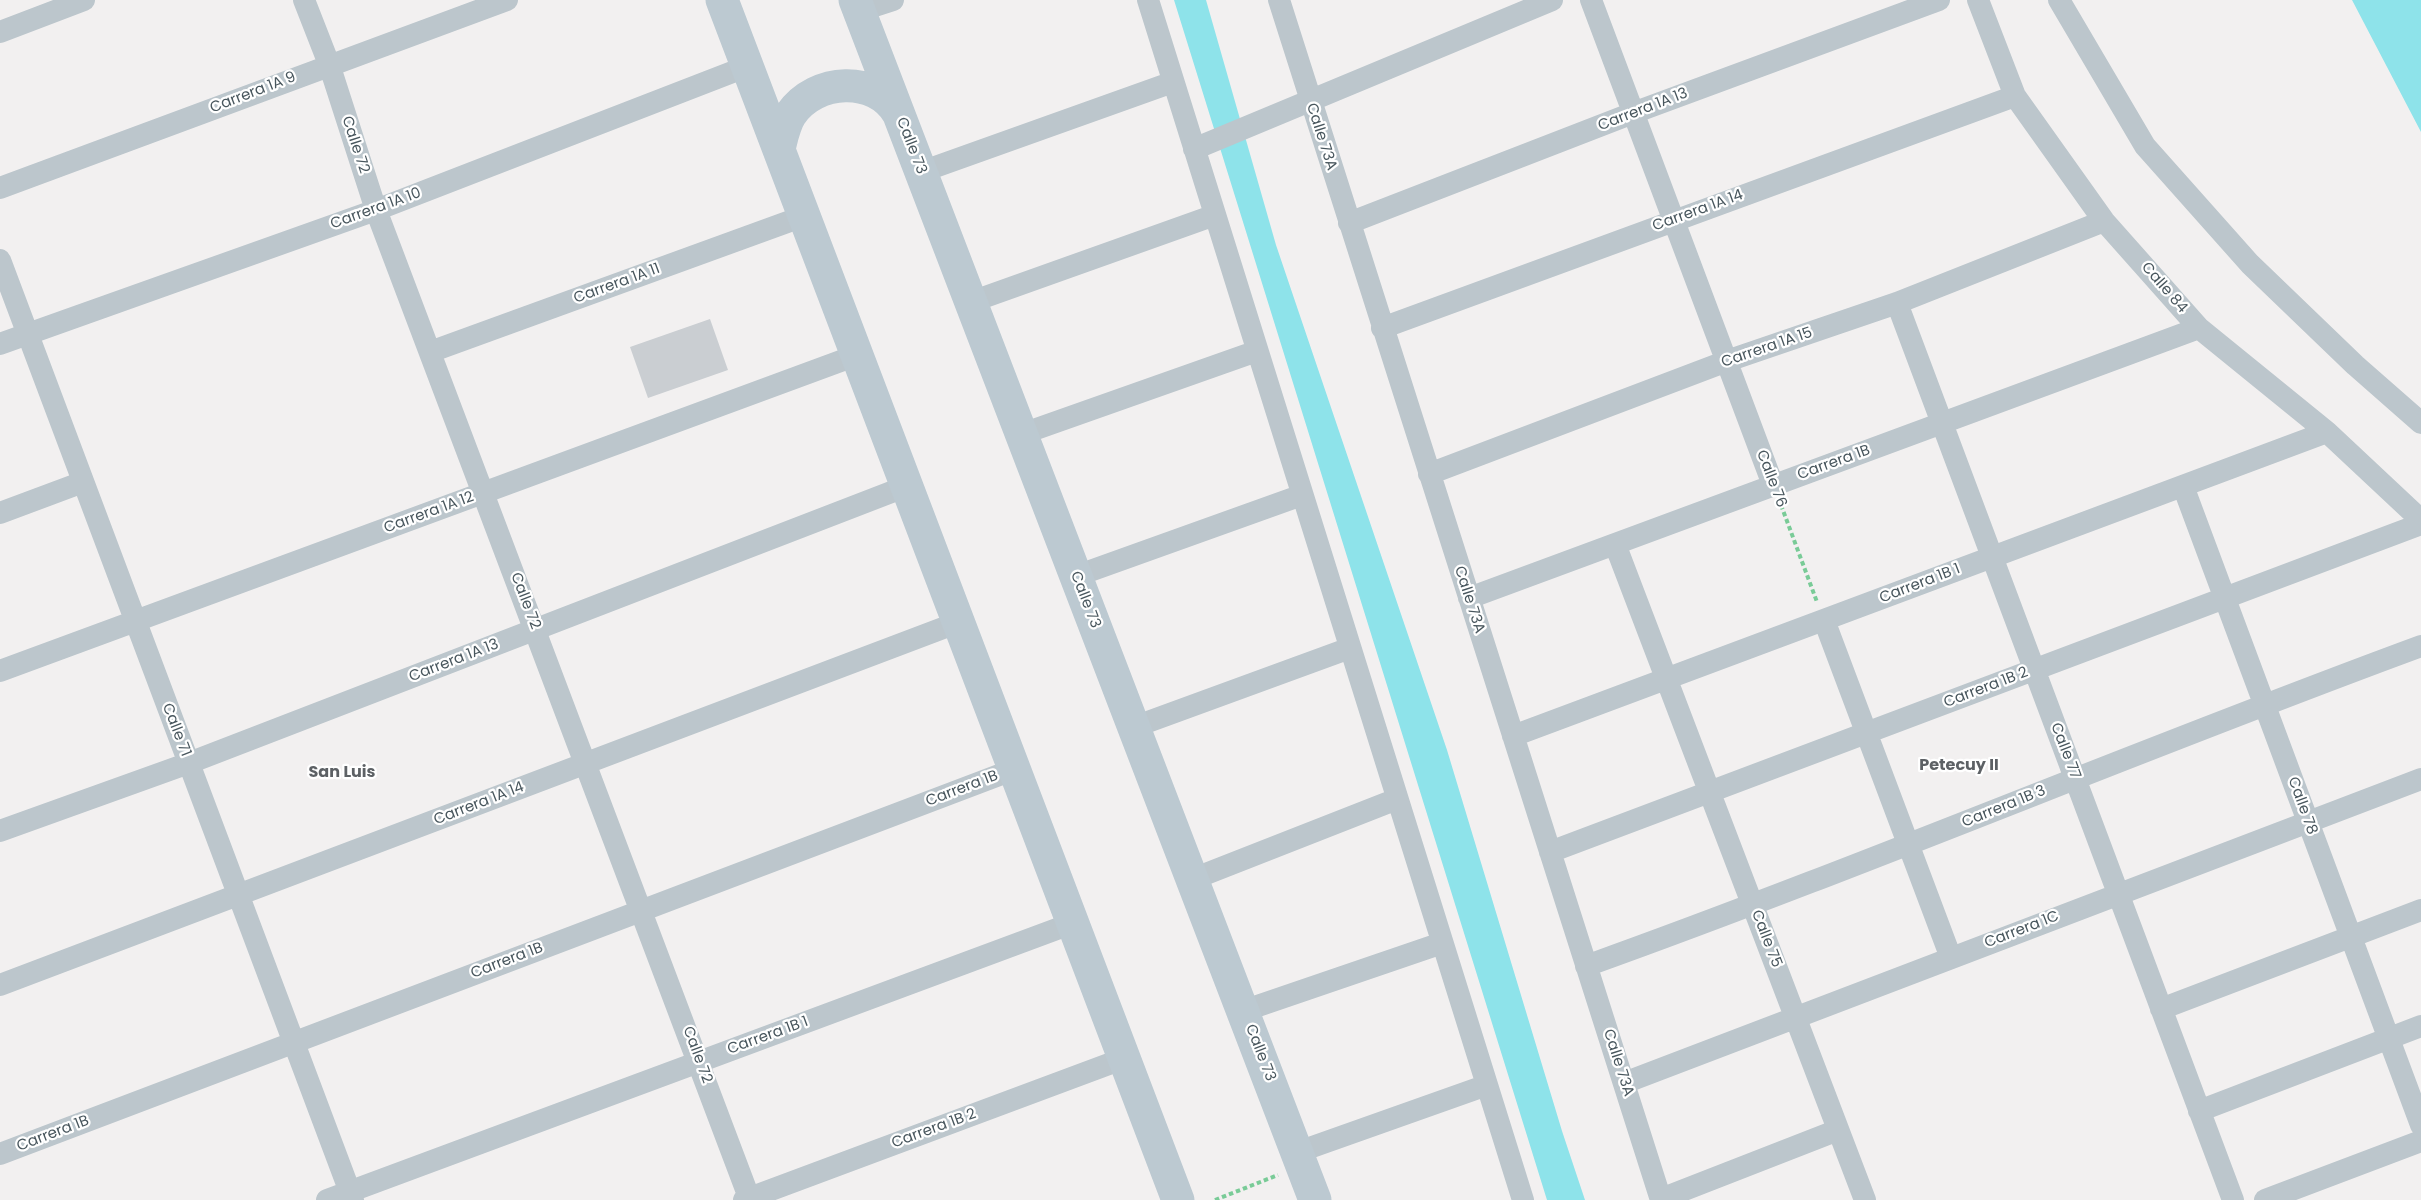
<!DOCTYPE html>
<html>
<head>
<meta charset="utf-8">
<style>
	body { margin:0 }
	canvas { display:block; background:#f2f0f0 }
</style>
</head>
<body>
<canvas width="2421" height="1200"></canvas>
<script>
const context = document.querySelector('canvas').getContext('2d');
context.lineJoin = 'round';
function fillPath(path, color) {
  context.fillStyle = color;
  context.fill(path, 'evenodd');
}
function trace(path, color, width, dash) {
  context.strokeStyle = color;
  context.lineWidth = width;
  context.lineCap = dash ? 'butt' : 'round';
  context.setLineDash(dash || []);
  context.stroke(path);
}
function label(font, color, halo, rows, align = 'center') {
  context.font = font + ' Poppins,sans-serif';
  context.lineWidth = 4.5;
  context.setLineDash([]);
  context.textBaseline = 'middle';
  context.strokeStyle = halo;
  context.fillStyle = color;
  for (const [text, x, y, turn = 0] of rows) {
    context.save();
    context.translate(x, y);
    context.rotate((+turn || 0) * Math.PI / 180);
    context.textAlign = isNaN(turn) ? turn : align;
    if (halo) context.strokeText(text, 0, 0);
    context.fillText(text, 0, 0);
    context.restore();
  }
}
const water = new Path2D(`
	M1174 0H1206L1276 245 1447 750 1562 1131 1585 1200H1547Z
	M2352 0H2421V132Z`);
const building = new Path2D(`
	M710 319 728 370 648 398 630 347Z`);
const path = new Path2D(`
	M1781 505 1817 602
	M1215 1200 1278 1175`);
const street = new Path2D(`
	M304 0 329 64 376 210 750 1200
	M1148 0 1523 1200
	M1279 0 1661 1200
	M1591 0 1773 485
	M1978 0 2015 96 2104 221 2199 328 2327 432 2421 520
	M2059 0 2145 146 2250 264 2355 365 2421 423
	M859 11 893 0
	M0 32 84 0
	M1194 149 1552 0
	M921 172 1173 82
	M0 188 507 0
	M1349 223 1633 113 1939 0
	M0 260 353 1200
	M971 302 1215 215
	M1897 303 2233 1200
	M1382 328 2015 96
	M0 344 376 210 748 66
	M430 352 804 216
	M1022 434 1257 351
	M1429 474 1727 361 1897 303 2104 221
	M2183 486 2421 1125
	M0 513 83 482
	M1615 544 1865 1200
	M1076 576 1302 495
	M1469 598 2199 328
	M1824 620 1951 958
	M0 671 857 355
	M1134 727 1350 648
	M1513 736 2327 432
	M0 831 189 763 907 486
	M1550 852 2421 524
	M1193 879 1397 799
	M1586 966C1867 865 2141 749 2421 646
	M0 985 959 622
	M2161 1009 2421 910
	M1243 1011 1442 943
	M1624 1083 2421 779
	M2199 1111 2421 1026
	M1298 1152 1487 1085
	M0 1154 1015 769
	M1661 1199 1838 1130
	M327 1200 1073 923
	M744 1200 1125 1058
	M2265 1200 2421 1141`);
const secondary = new Path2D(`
	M722 0 1178 1200
	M855 0 1315 1200
	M779 149C782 137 784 125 791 114 816 78 875 75 898 113`);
const streetNames = [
	["Carrera 1A 9",253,93,-21],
	["Carrera 1A 13",1643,110,-21],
	["Calle 73A",1321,137,72],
	["Calle 72",355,145,72],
	["Calle 73",911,146,69],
	["Carrera 1A 10",376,209,-20],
	["Carrera 1A 14",1698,211,-20],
	["Carrera 1A 11",617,284,-20],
	["Calle 84",2164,288,49],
	["Carrera 1A 15",1767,348,-19],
	["Carrera 1B",1834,463,-20],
	["Calle 76",1771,479,69],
	["Carrera 1A 12",429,513,-20],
	["Carrera 1B 1",1920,584,-21],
	["Calle 73",1085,600,69],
	["Calle 73A",1469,600,72],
	["Calle 72",525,601,69],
	["Carrera 1A 13",454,661,-21],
	["Carrera 1B 2",1986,688,-21],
	["Calle 71",176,730,69],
	["Calle 77",2065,751,69],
	["Carrera 1B",962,789,-21],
	["Carrera 1A 14",479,804,-21],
	["Calle 78",2302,806,70],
	["Carrera 1B 3",2004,807,-22],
	["Carrera 1C",2022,930,-21],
	["Calle 75",1766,939,69],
	["Carrera 1B",507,961,-21],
	["Carrera 1B 1",768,1036,-20],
	["Calle 73",1260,1053,69],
	["Calle 72",697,1055,70],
	["Calle 73A",1618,1063,72],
	["Carrera 1B 2",934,1129,-20],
	["Carrera 1B",53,1134,-21]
];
const neighbourhoodNames = [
	["Petecuy II",1959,766],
	["San Luis",342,773]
];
fillPath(water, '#8ee3ea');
fillPath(building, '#caced2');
trace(path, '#79cb97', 4, [4.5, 3]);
trace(street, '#bcc6cc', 22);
trace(secondary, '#bcc9d1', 33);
label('15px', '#48565d', '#fff', streetNames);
label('bold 16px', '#5d6165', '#fff', neighbourhoodNames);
</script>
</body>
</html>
